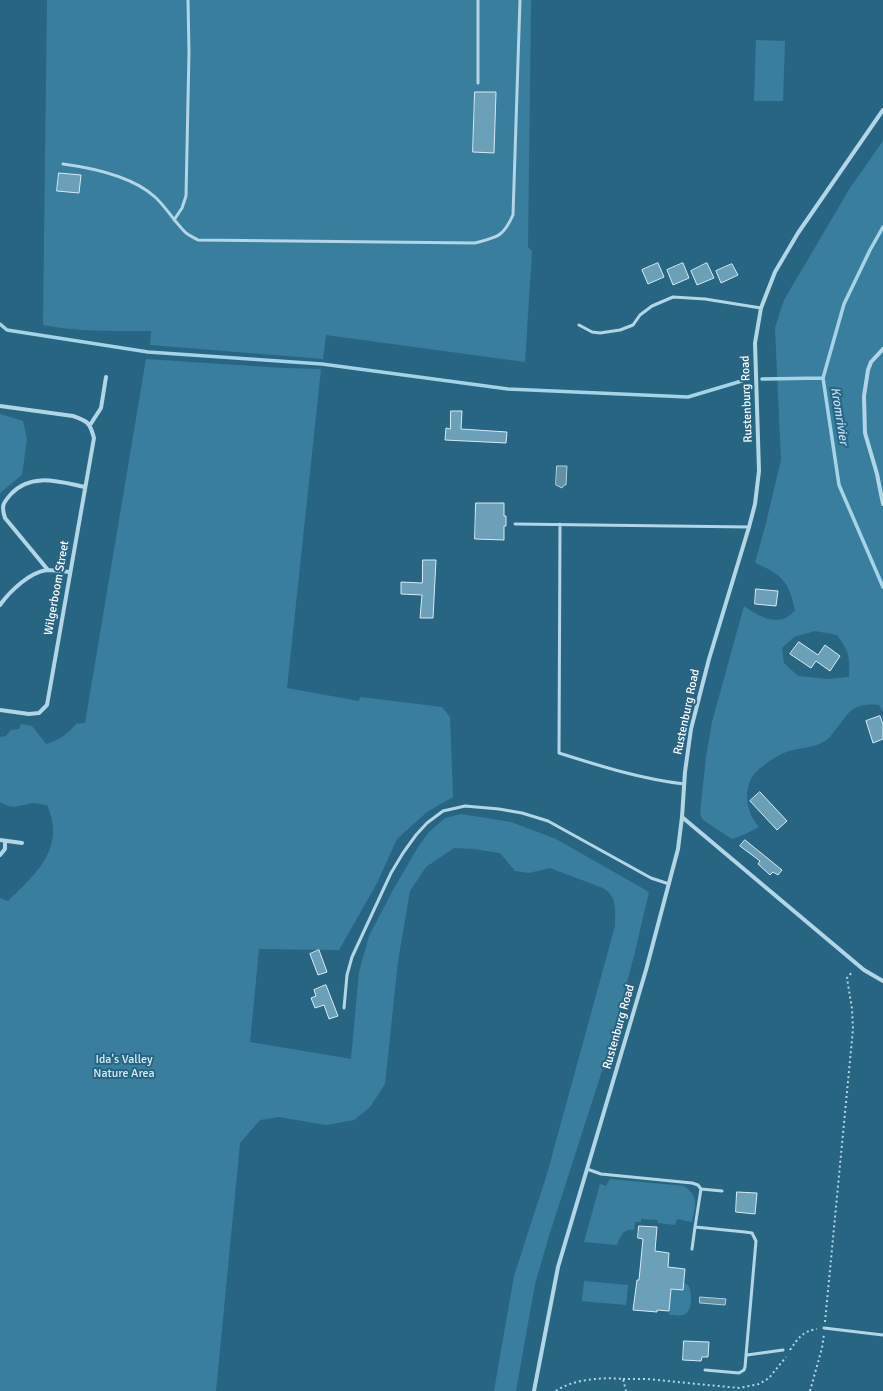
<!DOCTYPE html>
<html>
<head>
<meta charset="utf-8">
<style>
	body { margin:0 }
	canvas { display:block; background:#286582 }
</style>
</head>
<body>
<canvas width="883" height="1391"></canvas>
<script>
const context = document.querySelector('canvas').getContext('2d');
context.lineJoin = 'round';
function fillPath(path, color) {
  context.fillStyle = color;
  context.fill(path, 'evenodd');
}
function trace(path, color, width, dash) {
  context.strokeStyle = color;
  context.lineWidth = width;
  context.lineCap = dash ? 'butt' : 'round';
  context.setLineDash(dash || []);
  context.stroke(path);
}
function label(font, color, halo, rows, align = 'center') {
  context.font = font + ' Signika,sans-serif';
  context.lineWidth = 4;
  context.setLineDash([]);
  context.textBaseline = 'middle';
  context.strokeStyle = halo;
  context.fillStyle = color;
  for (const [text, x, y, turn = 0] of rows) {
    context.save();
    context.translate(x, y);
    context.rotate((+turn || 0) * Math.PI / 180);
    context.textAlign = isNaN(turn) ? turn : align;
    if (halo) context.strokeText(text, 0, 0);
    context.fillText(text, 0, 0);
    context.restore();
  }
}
const green = new Path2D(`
	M47 0H531L528 247 532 251 525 362 326 335 323 359 150 345 151 331C115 331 78 332 43 325Z
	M756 40 785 41 783 101H754Z
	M883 141V712L879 705C850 702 849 714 833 733 831 735 828 740 825 741 812 749 797 747 784 753 774 757 755 770 751 779 743 796 748 814 759 827L743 835 732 839 703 820 700 814 706 757 712 722 744 606C759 617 781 629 795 610 789 582 782 574 755 563L766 523 781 460 775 328 784 300 850 188ZM815 631 837 635C849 651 850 657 849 677L828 679 798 676 784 663 782 648 794 637Z
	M146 359 283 368 321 369 287 688 359 701 360 697 442 707 450 717 453 797 427 812 397 839 377 883 339 950 259 949 250 1042 351 1059 359 972 369 936 393 890 418 847 429 832 445 818 461 814 511 822 556 839 649 892 634 956 608 1052 548 1239 535 1284 516 1391H494L514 1276 547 1174 615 926C615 911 618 897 603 888L550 868 529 873 515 871 500 853 474 849 454 848 426 867 410 891 398 961 385 1084 370 1107 354 1120 326 1125 279 1117 260 1120 240 1143 216 1391H0V898L8 901C37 873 66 848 47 805 43 805 38 803 34 803 20 804 15 811 0 802V737L6 736 11 730 19 729 21 724 32 726 46 744C59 740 67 735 76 724L85 723Z
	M0 414 23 421 27 439 22 475 0 493Z
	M610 1179 684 1186C700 1198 695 1205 692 1222L677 1219 675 1225 658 1223 657 1220 641 1219V1222H635L634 1230C623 1228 620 1236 617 1245L584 1242 600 1184 606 1186Z
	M584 1281 628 1285 626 1305 582 1301Z
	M684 1283 688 1285C691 1290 691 1295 691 1301 689 1319 681 1315 669 1315L671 1289Z`);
const water = new Path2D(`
	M557 466H567L566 485H564L562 488 556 485Z
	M700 1297 726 1299 725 1305 700 1303Z`);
const stream = new Path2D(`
	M883 227 870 250 844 304 823 378 839 485 883 587
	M0 324 7 330 148 352 322 364 508 389 688 397 745 380
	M762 379 823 378`);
const building = new Path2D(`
	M475 92H496L494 153 473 152Z
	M59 173 81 175 79 193 57 191Z
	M658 263 664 277 648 284 642 270Z
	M683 263 689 278 673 285 667 270Z
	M707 263 714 278 697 285 691 271Z
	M732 264 738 275 721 283 716 271Z
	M451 411H462L461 429 507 432 506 443 445 440 446 428 450 429Z
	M476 503H504V516H506V526H504V540L475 539Z
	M423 560H436L433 618H420L422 595 401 594V582L422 583Z
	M756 589 778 591 776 606 755 604Z
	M799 642 818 655 825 645 840 656 830 671 816 661 811 668 790 654Z
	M880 716 883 724V739L873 743 866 721Z
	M760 792 787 821 777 830 750 801Z
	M745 840 782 870 778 875 773 872 770 875 758 864 760 861 740 846Z
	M319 950 327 972 318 975 310 954Z
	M326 985 338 1016 329 1019 324 1005 315 1008 311 998 316 996 314 990Z
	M737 1192 757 1193 755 1214 736 1212Z
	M639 1226 657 1227 655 1251 669 1253 668 1267 685 1269 683 1290 671 1289 669 1311 657 1310V1312L633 1310 637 1280H639L643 1239 638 1238Z
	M684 1341 709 1342 708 1357H702L701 1361 683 1360Z`);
const path = new Path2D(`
	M825 1322 853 1029 852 1009 847 978 853 971
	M790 1350C798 1338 803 1331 817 1329
	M623 1379H647L739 1388 759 1384 769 1378 786 1357
	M556 1391C573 1379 603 1377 623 1379L626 1391
	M810 1391 822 1348 824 1334`);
const lane = new Path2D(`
	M478 0V83
	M63 164C93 168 132 176 155 197 166 207 174 221 185 232 188 235 193 237 198 240L475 243C498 237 503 237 513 215L520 0
	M174 220 182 208 186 196 189 52 188 0
	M579 325 592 332 600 333 620 330 633 325 640 315 652 306 673 297 705 299 761 308
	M515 524 749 527
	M560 524 559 753C600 766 641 779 684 784
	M344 1008 347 975 352 957 391 873 403 853 416 835 427 823 443 811 465 806 499 809 522 813 548 821 651 878 669 884
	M587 1169 601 1174 692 1183 698 1185 701 1189 695 1227 745 1232 752 1233 756 1241 745 1367 744 1370 739 1373 705 1370
	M701 1189 722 1191
	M692 1249 695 1227
	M824 1328 883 1335
	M747 1355 783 1350`);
const street = new Path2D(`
	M883 349 871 362 868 370 864 396 865 433 877 474 883 504
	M0 406 73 416C88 421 90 423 94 438L47 705 39 713 29 714 0 710
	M90 425 101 408 106 377
	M48 570 5 518C1 506 3 503 11 494 31 472 60 482 85 487
	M0 605C10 591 30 572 47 570 54 570 62 571 69 572
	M682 817 864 970 883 981
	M0 840 22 843
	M0 855 5 849V841
	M534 1391 558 1267 646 970 678 849 682 817 685 772 691 729 709 659 749 527 755 504 759 471 755 343 761 308 775 272 798 233 883 110`);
const streetNames = [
	["Rustenburg Road",747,399,-92],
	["Wilgerboom Street",57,588,-80],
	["Rustenburg Road",687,712,-78],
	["Rustenburg Road",619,1027,-74]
];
const parkNames = [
	["Ida's Valley",124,1060],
	["Nature Area",124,1074]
];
const waterNames = [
	["Kromrivier",839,416,81]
];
fillPath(green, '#397f9d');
fillPath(water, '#668fa2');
trace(water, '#a6d4e7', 1);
trace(stream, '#a6d4e7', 3.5);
fillPath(building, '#6ca0b8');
trace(building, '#d5ebf5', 1);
trace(path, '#b2d6e6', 2, [2, 3]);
trace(lane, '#b2d6e6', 3);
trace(street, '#b2d6e6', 4);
label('12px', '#fff', '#286582', streetNames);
label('12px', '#d5ebf5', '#286582', parkNames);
label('italic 13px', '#bddfee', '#286582', waterNames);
</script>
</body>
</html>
